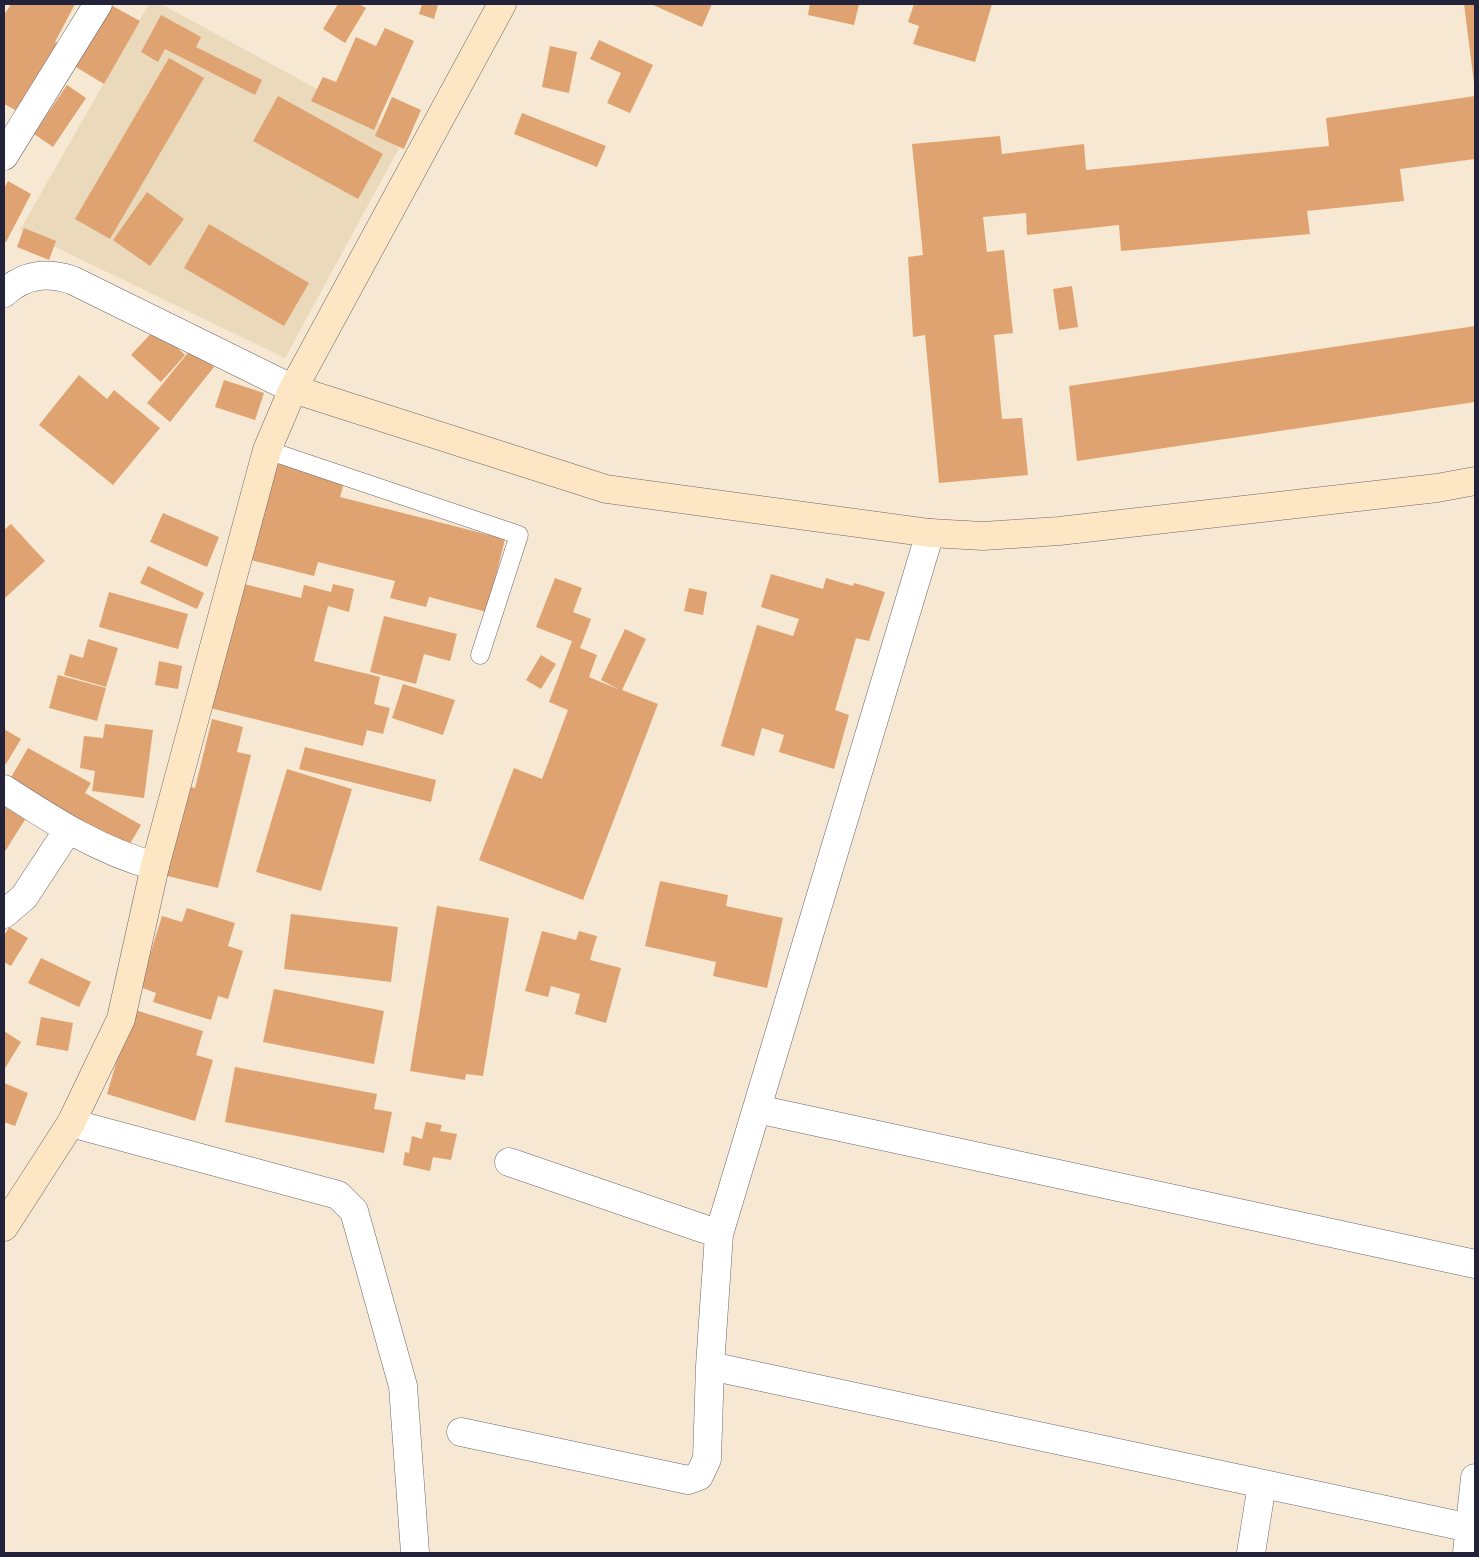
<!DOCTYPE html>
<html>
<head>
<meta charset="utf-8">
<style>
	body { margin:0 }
	#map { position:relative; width:1479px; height:1557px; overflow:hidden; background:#f6e8d2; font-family:"Gochi Hand",sans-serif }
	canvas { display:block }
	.frame { position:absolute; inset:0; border:5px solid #22223b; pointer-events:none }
</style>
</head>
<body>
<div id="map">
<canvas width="1479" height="1557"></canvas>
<div class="frame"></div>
</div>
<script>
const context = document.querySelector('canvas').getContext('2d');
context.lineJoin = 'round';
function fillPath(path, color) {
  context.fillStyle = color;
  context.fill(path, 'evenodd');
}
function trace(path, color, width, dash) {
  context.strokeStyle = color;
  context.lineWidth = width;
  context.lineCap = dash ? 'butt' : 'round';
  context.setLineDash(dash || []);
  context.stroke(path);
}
const built = new Path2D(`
	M149 4H161L405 137 285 358 20 230Z`);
const building = new Path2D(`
	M11 4H75L55 42 58 43 21 113 4 104V15Z
	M109 4 140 21 104 84 71 64Z
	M338 4H359L366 8 345 43 323 29Z
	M422 4 438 5 434 19 419 14Z
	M651 4H712L702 27Z
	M810 4H859L854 25 808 15Z
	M914 4H992L975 62 913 44 919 26 908 22Z
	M1464 4H1475V83H1474Z
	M161 15 201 37 196 47 262 80 255 95 165 49 158 62 141 52Z
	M385 28 414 41 374 130 311 101 323 77 336 82 356 37 376 46Z
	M599 40 653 65 630 113 607 103 621 73 590 59Z
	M550 46 577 52 569 93 542 87Z
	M169 58 204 78 110 239 75 219Z
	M67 85 86 98 53 147 34 134Z
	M278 96 383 154 358 199 253 141Z
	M1475 96V159L1400 169 1404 201 1307 211 1310 234 1121 251 1119 225 1027 235 1026 213 983 217 987 252 1004 250 1013 333 994 335 1002 419 1022 418 1028 475 939 483 925 335 913 337 908 257 923 255 912 144 1000 136 1002 154 1084 144 1086 170 1329 146 1326 118Z
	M392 97 421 110 404 149 375 136Z
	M522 113 606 146 597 167 514 134Z
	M8 181 31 194 6 242 4 241V189Z
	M147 192 184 219 150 266 113 240Z
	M209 224 309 283 284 326 184 268Z
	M24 228 56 241 49 260 17 247Z
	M1072 286 1078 327 1059 330 1053 289Z
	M1475 326V402L1077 461 1069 386Z
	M156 328 185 355 161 382 131 355Z
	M191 349 214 367 170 422 147 403Z
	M79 375 107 399 114 390 160 428 113 485 39 425Z
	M224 380 264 393 255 420 215 407Z
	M272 460 345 479 340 497 505 539 487 612 429 597 426 607 390 598 395 581 318 562 314 576 247 559Z
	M163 513 219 537 207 567 150 542Z
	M11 524 45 561 4 599V530Z
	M148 566 204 593 197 609 140 583Z
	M771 574 823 589 826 578 853 586 854 583 885 592 869 641 856 638 841 690 835 710 849 715 834 769 779 752 784 735 762 728 754 756 721 746 757 625 793 636 799 619 761 607Z
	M555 578 582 588 573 612 591 619 580 648 597 655 589 677 620 690 601 680 625 629 646 639 622 690 658 704 583 900 479 860 514 768 542 779 568 710 549 702 572 641 536 627Z
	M244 584 301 598 304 585 331 592 333 584 354 589 349 612 328 606 314 661 380 677 374 704 390 708 383 734 367 730 363 746 210 708Z
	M689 588 707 592 703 615 684 611Z
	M109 592 188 614 178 649 99 627Z
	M384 616 457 634 450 661 424 654 416 684 370 672Z
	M88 639 118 648 106 687 64 675 70 654 83 658Z
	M541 655 556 664 541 689 526 680Z
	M159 661 182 666 178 689 155 685Z
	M58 675 106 688 97 721 49 708Z
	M403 684 455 700 443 735 392 718Z
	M212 719 243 727 237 752 251 755 218 888 163 875 186 786 195 788Z
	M105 724 153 730 144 798 92 791 95 771 80 768 84 736 103 738Z
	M4 729 21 739 6 764 4 763Z
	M305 747 436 780 431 802 299 769Z
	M28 748 91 783 85 793 141 825 124 854 6 786Z
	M287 769 352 789 321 891 256 872Z
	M4 799 28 815 4 853Z
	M660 881 728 895 726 906 783 918 767 988 713 976 716 962 645 946Z
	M437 906 509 918 483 1076 466 1074 465 1080 410 1071Z
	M187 908 235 923 228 946 243 951 228 999 218 996 211 1020 153 1002 156 993 140 987 162 916 182 922Z
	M291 914 398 927 391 982 284 969Z
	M9 927 28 938 11 966 4 962V936Z
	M542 931 576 940 579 931 597 936 590 960 621 968 606 1023 575 1014 580 994 551 986 548 997 525 991Z
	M41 958 91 982 79 1007 28 983Z
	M274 989 384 1011 374 1064 263 1042Z
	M132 1009 203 1031 196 1055 213 1060 195 1121 107 1094Z
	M41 1017 73 1023 68 1051 36 1045Z
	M4 1031 21 1042 4 1070Z
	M235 1067 377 1094 374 1109 392 1112 384 1153 225 1122Z
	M4 1083 28 1093 15 1126 4 1122Z
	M426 1122 442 1125 440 1131 457 1134 451 1160 433 1157 430 1171 403 1165 405 1152 409 1153 412 1136 422 1139Z`);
const lane = new Path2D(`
	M267 450 519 535 480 655`);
const street = new Path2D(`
	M4 156 98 4
	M4 293C25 274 46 272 72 280L293 389
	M4 789C52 820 99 851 155 866
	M4 914 24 897 68 830
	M757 1109 1475 1264
	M71 1123 338 1195 354 1211 403 1386 415 1553
	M509 1162 719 1234
	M710 1366 1470 1528
	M461 1432 688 1480 699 1476 707 1459 710 1366 719 1234 930 533
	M1251 1553 1262 1484
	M1467 1553 1475 1478`);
const secondary = new Path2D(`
	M293 389 606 489 930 533 983 536 1059 531 1437 488 1475 481
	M4 1227 71 1123 121 1019 155 866 267 450 293 389 502 4`);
fillPath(built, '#ead9ba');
fillPath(building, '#dfa372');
trace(lane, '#6c6770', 19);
trace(street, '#6c6770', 29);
trace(secondary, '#6c6770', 29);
trace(lane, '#fff', 18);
trace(street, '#fff', 28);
trace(secondary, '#fce6c4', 28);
</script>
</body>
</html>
